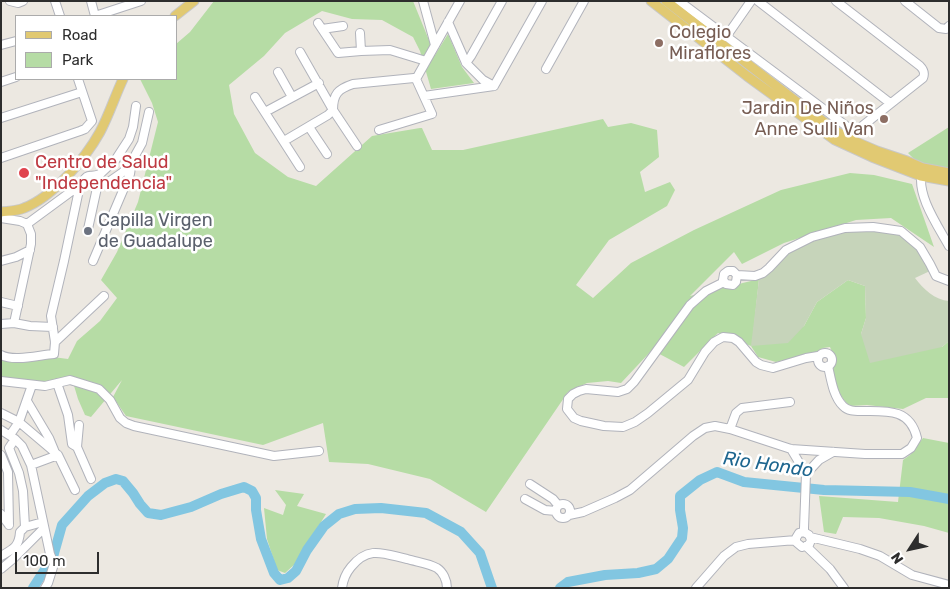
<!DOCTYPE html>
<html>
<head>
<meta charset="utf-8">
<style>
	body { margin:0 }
	#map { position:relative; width:950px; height:589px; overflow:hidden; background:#ece8e1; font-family:Rubik,sans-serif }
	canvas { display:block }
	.frame { position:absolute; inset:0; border:2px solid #2d2d2d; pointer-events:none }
	.legend { position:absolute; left:15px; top:15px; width:162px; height:65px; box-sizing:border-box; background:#fff; border:1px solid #ababab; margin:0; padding:6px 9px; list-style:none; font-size:15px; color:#2d2d2d }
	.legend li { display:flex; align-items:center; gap:10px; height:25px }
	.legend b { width:25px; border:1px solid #ababab }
	.north { position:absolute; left:885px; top:524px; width:50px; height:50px; -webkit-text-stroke:4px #fff; paint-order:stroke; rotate:235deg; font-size:14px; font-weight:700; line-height:20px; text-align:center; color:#2d2d2d }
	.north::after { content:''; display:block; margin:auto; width:18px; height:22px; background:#2d2d2d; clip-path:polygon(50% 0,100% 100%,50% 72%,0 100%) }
	.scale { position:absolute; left:15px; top:552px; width:84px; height:22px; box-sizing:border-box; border:2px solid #2d2d2d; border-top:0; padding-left:6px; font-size:15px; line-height:18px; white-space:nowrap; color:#2d2d2d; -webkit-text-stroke:4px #fff; paint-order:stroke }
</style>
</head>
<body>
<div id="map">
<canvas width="950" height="589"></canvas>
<div class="frame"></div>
<ul class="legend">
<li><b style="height:6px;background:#e1c972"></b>Road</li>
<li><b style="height:14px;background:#b6dca5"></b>Park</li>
</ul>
<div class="north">N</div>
<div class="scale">100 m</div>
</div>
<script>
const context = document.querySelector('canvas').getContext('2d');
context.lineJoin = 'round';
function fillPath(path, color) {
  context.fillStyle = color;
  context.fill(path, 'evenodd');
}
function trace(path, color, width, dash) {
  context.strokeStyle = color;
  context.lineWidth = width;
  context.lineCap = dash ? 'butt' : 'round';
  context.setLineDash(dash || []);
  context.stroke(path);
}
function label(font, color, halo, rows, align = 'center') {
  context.font = font + ' Rubik,sans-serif';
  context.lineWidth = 5;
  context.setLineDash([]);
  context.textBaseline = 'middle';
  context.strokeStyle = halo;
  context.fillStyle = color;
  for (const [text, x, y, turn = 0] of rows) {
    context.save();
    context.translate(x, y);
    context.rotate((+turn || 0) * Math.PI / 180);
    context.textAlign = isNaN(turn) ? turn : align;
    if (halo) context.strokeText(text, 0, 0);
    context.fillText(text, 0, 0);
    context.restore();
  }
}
const green = new Path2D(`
	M214 1H413L435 55 448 34 462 67 474 83 431 89 420 51 413 37 382 20 352 19 322 11 285 33 264 56 229 85 234 114 255 153 288 177 316 186 372 136 420 128H422L432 150H463L603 119 608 127 631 123 657 130 659 157 640 172 645 192 670 182 675 190 667 206 609 240 576 285 593 298 631 263 694 230 781 190 850 173 874 175 912 184 934 247 891 218 856 220 784 243 742 264 734 252 690 296 759 279 752 345 804 326 817 302 848 280 865 286 866 318 861 334 942 347 949 341V398H926L903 409 867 405 850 406C838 396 836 384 831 369L836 362 830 347 823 348 815 353 776 362 758 357 751 346 718 333 684 367 652 350 621 383 608 381 587 383 568 392 486 512 430 479 368 464 329 462 323 423 263 445 126 416 113 397 122 380 91 417 85 415 78 399 72 379 51 383 18 382 1 379V359L6 361 53 357 68 359 77 341 100 321 117 298 101 280 117 252 138 202 158 122 152 103 140 79H176V44L190 32Z
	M949 127V169L923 168 908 153Z
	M923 438 949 443V533L924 526 879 518 843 517 836 534 824 532 819 496 898 502 903 460 910 455Z
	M275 490 304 494 297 506 326 514 295 564 285 573 277 570 267 539 264 508 283 515 286 505Z`);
const cemetery = new Path2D(`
	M845 230H873L900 234 919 249 930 271 915 278C923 289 935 300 949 301V341L942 347 870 363 861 334 866 318 865 286 848 280 817 302 804 326 788 343 751 346 759 279 770 271 787 251 814 239Z`);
const river = new Path2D(`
	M33 588 53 557 62 525 88 496 105 483 116 479 123 481 133 493 140 504 148 513 161 515 191 507 221 494 244 487 252 491 256 498V510L261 539 274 573 280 580 288 578 296 571 307 550 324 526 339 514 355 509 381 508 426 513 461 532 480 553 492 588
	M560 588 568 582 605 575 638 573 656 569 668 559 682 538 683 528 680 510V496L700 480 717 472 744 482 824 490 910 492 949 499`);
const minor = new Path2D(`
	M10 1 18 3 23 1
	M55 1 60 16
	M91 1 95 16
	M423 1 435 45
	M679 1 853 131H856L923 78C925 73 924 70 920 66L836 1
	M758 1 890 103
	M905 1 939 28 946 29 949 26
	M95 16 141 1
	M448 22 466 63 483 80 494 86
	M318 23 338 53 361 51 390 50 426 61
	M322 29 343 26
	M360 33 361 51
	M726 37 751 1
	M1 45 16 41
	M300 52 333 110 357 146
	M466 63 471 56 502 1
	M546 69 584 1
	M278 72 292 97
	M416 79 460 1
	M1 82 16 77
	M494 86 542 1
	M424 96 494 86
	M255 97 300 167
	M265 112 319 83
	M1 118 82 92
	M309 127 327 154
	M379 130 432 114 416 79
	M284 141 328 115 333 110C333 94 338 89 353 84L414 78 416 79
	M1 158 80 131 85 129 92 121 78 79
	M922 172C916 195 938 226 949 246
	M99 179 107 183 123 172 131 163
	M1 218 20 221 27 224 80 185
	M88 229 100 174 116 159 129 139 133 127 136 106
	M1 261 16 257 30 250
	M93 261 130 174 132 161 142 143 149 112
	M737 275 736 282 733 285 726 284 723 280 724 274 728 271H733L737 275 755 276 763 273 769 268 786 250 812 237 845 228 873 227 901 231 920 247 930 264 936 276 949 281
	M724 282 706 291 690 305 634 382 627 389 618 392 586 389 579 391 573 394 568 399 567 409 574 418 581 421 604 426 623 427 635 422 648 413 688 380 705 352 714 342 723 337 733 338 739 342 756 362 761 365 773 368 806 358 818 356
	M1 302 18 306
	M14 323 31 244V234L27 224
	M1 324 14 323 30 326 53 327
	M55 342 104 296
	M818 360a7 7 0 1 1 14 0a7 7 0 1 1-14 0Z
	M1 355C14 362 39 355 54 354L55 342 51 316 64 261 80 185C90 170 88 179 100 174
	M1 381 45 386 70 380 99 389 110 400 120 418 126 423 134 426 274 456 319 451
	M57 383 68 415 72 444 77 447 91 479
	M27 401 49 438 54 450
	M1 413 19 422 58 455 75 490
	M730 429 736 413 742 408 790 402
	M1 430 15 439 22 446 31 465 50 554 54 564 48 583 45 588
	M10 435 19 422 32 385
	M15 439 9 448 19 473 23 491 25 527
	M77 447 79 425
	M791 449 806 474 804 528V532L809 535 811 540 809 545 802 547 796 542V538L799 533 804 532
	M1 455 8 472 9 525
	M31 465 58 455
	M806 474 819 460 833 452
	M530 484 553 499 558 505
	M525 499 545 510 556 511
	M556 511a7 7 0 1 1 14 0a7 7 0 1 1-14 0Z
	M1 514 9 525
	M569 515 583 512 615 498 630 490 693 436 705 428 715 426 730 429 791 449 865 454H902L911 448 917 438C910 408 886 411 861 411 854 411 848 411 843 406 833 396 831 379 828 366
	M25 527 43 522
	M810 537 860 549 880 556 912 575 949 585
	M806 546 830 569 844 588
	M1 556C13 549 19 547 20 532L25 527
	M1 569 13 559 44 528
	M342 588C343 580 346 573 351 567 369 545 384 554 407 559 417 562 428 563 437 568 443 572 447 580 447 588
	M696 588 724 556 736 547 748 544 796 540`);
const major = new Path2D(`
	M651 1 747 76 835 140 872 157 921 176 949 181
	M666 1 797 102 839 133 856 142 877 151 907 161 923 168 949 173
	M175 16 194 1
	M1 212C9 211 17 211 24 208 53 197 85 159 100 132 109 115 115 96 123 79`);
const markers = [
	[659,43,5,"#8d6e63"],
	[884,119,5,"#8d6e63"],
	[24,173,6,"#e0444e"],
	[88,231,5,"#6b7280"]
];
const educationNames = [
	["Colegio",669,33],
	["Miraflores",669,54],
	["Jardin De Niños",874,109,"right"],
	["Anne Sulli Van",874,130,"right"]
];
const healthNames = [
	["Centro de Salud",35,163],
	["\"Independencia\"",35,184]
];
const worshipNames = [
	["Capilla Virgen",98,221],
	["de Guadalupe",98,242]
];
const waterNames = [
	["Rio Hondo",768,465,8]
];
fillPath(green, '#b6dca5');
fillPath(cemetery, '#c6d4ba');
trace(river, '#82c6e1', 10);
trace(minor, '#b1b3bb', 10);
trace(major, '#c8c8c8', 11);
trace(minor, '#fff', 8);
trace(major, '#e1c972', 9);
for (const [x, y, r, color] of markers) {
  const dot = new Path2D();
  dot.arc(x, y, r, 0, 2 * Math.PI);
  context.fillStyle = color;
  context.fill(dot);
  trace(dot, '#fff', 2);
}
label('18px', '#785e54', '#fff', educationNames, 'left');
label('18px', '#be3a42', '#fff', healthNames, 'left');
label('18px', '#5b616d', '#fff', worshipNames, 'left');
label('italic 19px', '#1e668f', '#fff', waterNames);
</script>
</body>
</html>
